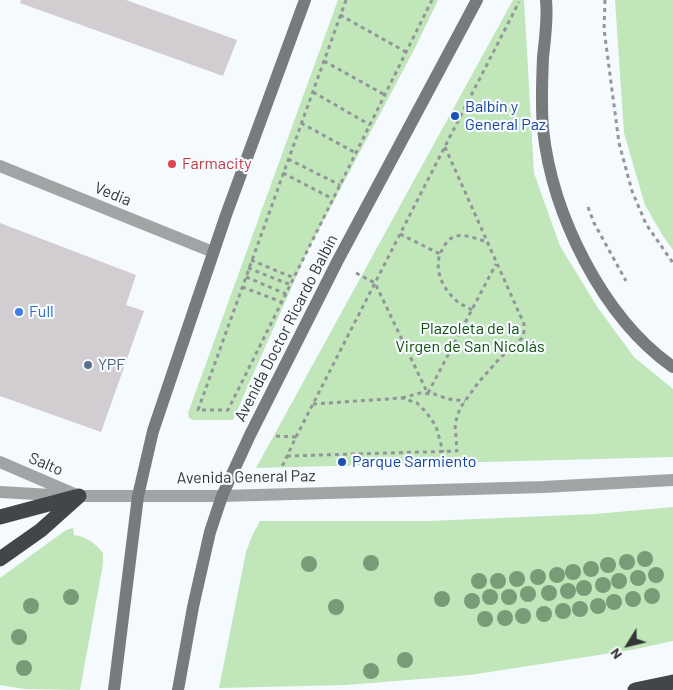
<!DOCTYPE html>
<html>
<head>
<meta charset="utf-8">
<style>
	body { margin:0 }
	#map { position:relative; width:673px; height:690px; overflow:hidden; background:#f5fafe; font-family:Barlow,sans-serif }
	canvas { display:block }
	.north { position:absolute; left:603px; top:620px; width:50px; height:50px; -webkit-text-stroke:4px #f5fafe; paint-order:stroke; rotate:234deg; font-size:14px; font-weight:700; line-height:20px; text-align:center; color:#333536 }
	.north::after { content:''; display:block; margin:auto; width:18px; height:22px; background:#333536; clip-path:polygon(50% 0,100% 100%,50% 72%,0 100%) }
</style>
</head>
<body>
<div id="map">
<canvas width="673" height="690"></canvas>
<div class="north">N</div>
</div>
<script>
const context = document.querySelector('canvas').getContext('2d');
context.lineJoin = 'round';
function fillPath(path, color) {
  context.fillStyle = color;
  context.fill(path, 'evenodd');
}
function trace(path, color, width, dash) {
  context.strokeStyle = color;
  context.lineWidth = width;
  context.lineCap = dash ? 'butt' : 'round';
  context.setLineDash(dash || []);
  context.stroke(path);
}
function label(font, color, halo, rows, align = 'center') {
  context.font = font + ' Barlow,sans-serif';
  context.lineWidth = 4.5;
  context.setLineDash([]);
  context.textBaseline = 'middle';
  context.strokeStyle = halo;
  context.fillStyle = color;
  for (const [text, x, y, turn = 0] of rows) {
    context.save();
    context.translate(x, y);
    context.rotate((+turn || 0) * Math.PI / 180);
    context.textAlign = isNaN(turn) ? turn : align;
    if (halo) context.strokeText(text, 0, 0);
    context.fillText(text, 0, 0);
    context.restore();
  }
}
const green = new Path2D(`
	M338 0H438L416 46 308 250 233 420H194L189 418 188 413Z
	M513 0H524L534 173 560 246 598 308 634 357 673 389V457L256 468Z
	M615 0H673V250L663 236 645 205 624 133Z
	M673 507V641L631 650 470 675 346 685 219 688 246 552 252 536 260 521H429L595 514Z
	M73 528 74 535C87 537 95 543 103 553V564L80 690 25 689 0 685V578L66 530Z`);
const building = new Path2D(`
	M21 0H126L237 40 223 76 20 3Z
	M0 223 136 275 126 305 144 311 101 432 0 396Z`);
const path = new Path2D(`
	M346 0 198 410H228L432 0
	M605 0 604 29 619 143 632 191 646 224 673 263
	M340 15 406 52
	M324 61 385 95
	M313 92 370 125
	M301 123 356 153
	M288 159 340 185
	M283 173 333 199
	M588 207 594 223 626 281
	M400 234 440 254
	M251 260 294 278
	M248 268 291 285
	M356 273 375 283 428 394
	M246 277 286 294
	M242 287 282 302
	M472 310C467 307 462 305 458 302 443 290 432 268 442 250 445 244 449 238 456 236 466 234 477 239 487 242
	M428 393 496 264
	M402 398 420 393 434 394 448 399 465 401
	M313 404 402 398 417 403 426 412 436 426 443 452
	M276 436 296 437 281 469
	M296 437 519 2
	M287 456 457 451 455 424 460 408 478 383 499 359 522 338 524 332V324L445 147`);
const minor = new Path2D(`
	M0 166 213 252
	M0 462 79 496
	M0 492 69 496`);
const tertiary = new Path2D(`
	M79 496H222L543 487 673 480`);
const secondary = new Path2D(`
	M546 0C548 19 545 38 543 57 542 81 541 106 543 129 552 214 602 317 673 367
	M114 690 138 496 153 431 226 215 305 0
	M178 690 193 607 210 532 222 496 250 435 337 262 477 0`);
const motorway = new Path2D(`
	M0 517 75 497
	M0 559 41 530 79 496
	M635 690 673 682`);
const trees = [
	[645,559],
	[627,562],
	[371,563],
	[309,564],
	[608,565],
	[591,569],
	[573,572],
	[557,575],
	[656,575],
	[538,577],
	[638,578],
	[517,579],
	[479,581],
	[498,581],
	[619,581],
	[603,585],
	[584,588],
	[568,591],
	[549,593],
	[528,594],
	[652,596],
	[71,597],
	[490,597],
	[509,597],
	[442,599],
	[633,599],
	[472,601],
	[614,602],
	[31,606],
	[598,606],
	[336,607],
	[580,609],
	[563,611],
	[544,614],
	[523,616],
	[505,618],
	[485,619],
	[19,637],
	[405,660],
	[24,668],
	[371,671]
];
const markers = [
	[455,116,5,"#1a4fb4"],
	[172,164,5,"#e0444e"],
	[19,312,5,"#3f7fe0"],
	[88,365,5,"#5c6f8a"],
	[342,462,5,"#1a4fb4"]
];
const transitNames = [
	["Balbín y",465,107],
	["General Paz",465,125],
	["Parque Sarmiento",352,462]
];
const healthNames = [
	["Farmacity",182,164]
];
const streetNames = [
	["Vedia",113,194,22],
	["Avenida Doctor Ricardo Balbín",286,328,-63],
	["Salto",46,464,23],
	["Avenida General Paz",246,477,-1]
];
const shopNames = [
	["Full",29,312]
];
const parkNames = [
	["Plazoleta de la",470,329],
	["Virgen de San Nicolás",470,347]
];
const serviceNames = [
	["YPF",98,365]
];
fillPath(green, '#c0e6ba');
fillPath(building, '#d2cdd1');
trace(path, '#929698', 3, [4, 4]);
trace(minor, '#a1a4a4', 12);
trace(tertiary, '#a1a4a4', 12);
trace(secondary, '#777b7c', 12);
trace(motorway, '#414748', 15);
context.fillStyle = '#799b77';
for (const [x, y] of trees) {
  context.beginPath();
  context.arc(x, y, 8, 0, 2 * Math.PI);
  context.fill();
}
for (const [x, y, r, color] of markers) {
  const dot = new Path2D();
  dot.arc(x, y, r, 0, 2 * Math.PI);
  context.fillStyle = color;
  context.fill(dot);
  trace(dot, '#f5fafe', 2);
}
label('16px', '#164399', '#f5fafe', transitNames, 'left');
label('16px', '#be3a42', '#f5fafe', healthNames, 'left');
label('16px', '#333536', '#f5fafe', streetNames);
label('16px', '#366cbe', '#f5fafe', shopNames, 'left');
label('16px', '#134e09', '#f5fafe', parkNames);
label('16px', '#4e5e75', '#f5fafe', serviceNames, 'left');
</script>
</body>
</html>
